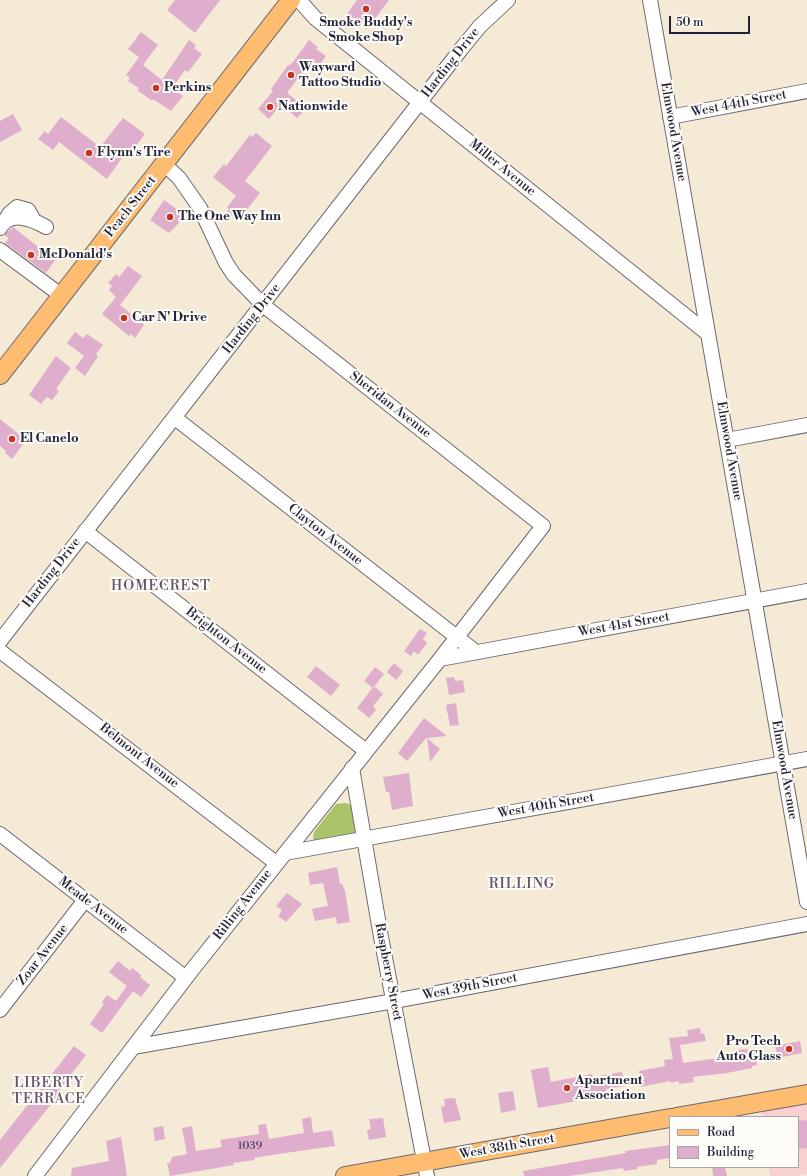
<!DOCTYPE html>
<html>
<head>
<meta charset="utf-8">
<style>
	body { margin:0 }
	#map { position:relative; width:807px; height:1176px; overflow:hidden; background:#f5ead5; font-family:"Libre Bodoni",serif }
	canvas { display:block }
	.legend { position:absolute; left:669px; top:1116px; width:130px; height:52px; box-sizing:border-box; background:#fdfcf7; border:1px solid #a5a5ac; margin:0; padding:5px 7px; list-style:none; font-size:12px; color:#22223b }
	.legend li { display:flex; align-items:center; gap:8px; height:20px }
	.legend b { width:20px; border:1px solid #a5a5ac }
	.scale { position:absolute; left:669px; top:16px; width:81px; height:18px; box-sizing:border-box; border:2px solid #22223b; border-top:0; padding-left:5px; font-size:12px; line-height:14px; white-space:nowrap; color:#22223b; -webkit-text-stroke:3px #fdfcf7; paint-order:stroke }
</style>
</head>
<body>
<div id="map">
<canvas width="807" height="1176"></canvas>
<ul class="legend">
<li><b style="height:5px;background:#febc70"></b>Road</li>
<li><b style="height:11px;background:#dfaecd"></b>Building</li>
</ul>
<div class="scale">50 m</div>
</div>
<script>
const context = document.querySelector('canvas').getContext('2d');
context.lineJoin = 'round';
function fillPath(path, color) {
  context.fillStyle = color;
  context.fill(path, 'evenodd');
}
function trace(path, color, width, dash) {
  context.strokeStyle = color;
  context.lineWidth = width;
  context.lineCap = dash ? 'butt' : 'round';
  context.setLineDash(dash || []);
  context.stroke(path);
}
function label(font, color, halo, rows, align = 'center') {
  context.font = font + ' "Libre Bodoni",serif';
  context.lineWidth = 4;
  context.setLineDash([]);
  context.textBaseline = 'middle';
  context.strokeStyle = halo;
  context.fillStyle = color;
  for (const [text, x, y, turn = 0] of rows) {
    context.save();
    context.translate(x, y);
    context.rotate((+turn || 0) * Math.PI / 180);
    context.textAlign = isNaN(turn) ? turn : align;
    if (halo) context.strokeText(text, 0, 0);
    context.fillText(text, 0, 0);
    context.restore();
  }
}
const built = new Path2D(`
	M807 1102V1174L795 1176H770L768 1167H798V1117H762L761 1110Z`);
const green = new Path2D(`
	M346 803 351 805 356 830 355 833 314 841 313 838 314 832 336 804Z`);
const building = new Path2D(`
	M175 0H220L195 33 167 10Z
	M357 0H389L367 29 347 14Z
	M141 32 158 45 143 65 162 80 189 40 196 45 194 48 202 54 188 72 185 70 172 88 183 96 171 111 153 99 152 101 137 90 139 88 128 81 130 78 126 75 139 57 128 49Z
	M309 40 318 47 316 49 326 56 316 70 308 64 287 93 305 107 302 113 297 118 281 104 269 119 258 109 273 91 271 89 288 65 289 66 293 62Z
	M13 114 22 130 0 142V121Z
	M61 117 100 147 123 118 145 134 127 158 124 155 107 179 59 142 53 150 38 139 45 131 48 134Z
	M256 133 272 146 245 181 260 193 238 221 227 212 229 209 227 207 236 196 213 177 224 164 226 166 250 135 252 137Z
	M164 200 186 216 169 233 150 220Z
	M13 227 55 260 46 273 5 243 9 238 4 235Z
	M128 266 142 276 120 305 144 325 135 338 131 334 129 336 102 314 116 297 109 290 112 286 108 283 116 274 119 277Z
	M75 332 83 338 87 334 103 345 96 354 98 356 85 376 75 368 84 356 67 343Z
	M56 356 71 368 56 389 59 391 52 400 47 397 41 404 29 395Z
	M0 419 26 440 12 459 5 453 6 451 0 446Z
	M420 629 427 633 423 639 427 643 418 655 414 651 411 656 404 651Z
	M394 663 403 671 396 680 387 672Z
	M316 666 340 685 331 696 307 677Z
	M375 667 384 674 373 688 364 681Z
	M454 677 455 681 463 680 465 692 449 695 446 678Z
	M374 686 383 694 373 706 376 710 369 718 357 708Z
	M456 703 459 725 450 726 446 705Z
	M424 718 447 736 427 738 440 749 430 762 427 737 407 761 398 753Z
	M409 773 413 806 392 810 389 792H386L383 777Z
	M337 867 340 884H342L345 891 350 922 337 924 336 917 315 921 312 909 328 906 323 883 310 885 308 873Z
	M287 893 302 904 286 922 278 916 282 910 276 906Z
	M118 961 130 971 132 968 136 971 141 975 140 977 150 985 141 997 133 991 102 1033 90 1024 104 1004 102 1002 107 995 116 1001 127 986 109 972Z
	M700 1028 701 1034 704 1033 706 1041 680 1045 683 1063 719 1058 738 1054 737 1050 747 1049 748 1053 755 1052 757 1065 752 1066V1068L727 1073 693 1077 694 1082 679 1084V1081L670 1083V1081L641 1087 639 1071 665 1066 664 1060 673 1059 669 1038 688 1036 687 1030Z
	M800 1041 802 1053 778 1058 775 1046Z
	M74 1046 86 1055 63 1085 56 1098 0 1168V1140Z
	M548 1067 551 1082 592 1074 593 1077 622 1072 624 1086 606 1089V1093L588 1099 538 1108 531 1070Z
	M513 1091 516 1110 501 1113 498 1093Z
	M455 1098 461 1120 444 1123 441 1107 445 1106 444 1099Z
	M311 1117 313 1133 332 1130 335 1146 278 1154 254 1158 255 1160 233 1163 234 1165 170 1176 167 1163H170L172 1157 187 1154 182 1128 192 1126 196 1151 222 1147 220 1140 259 1134 258 1125 266 1124 269 1139 304 1133 302 1119Z
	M383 1118 386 1137 369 1140 367 1130 371 1129 369 1119Z
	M807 1120V1148L798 1149V1121Z
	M163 1126 165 1139 155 1141 153 1128Z
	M121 1137 127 1176H71L72 1168 109 1161 106 1141Z
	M670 1145V1158L657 1160V1164L637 1167 638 1169 624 1171 623 1168 569 1176H524L523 1171 626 1153 625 1151Z
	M712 1167H725L727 1176H713Z`);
const minor = new Path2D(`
	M299 0 315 18 707 333
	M650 0 807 902
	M670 117 807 91
	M4 222 10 213 17 207 28 210 33 219
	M0 228C10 210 32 219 46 227
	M0 250 62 296
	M175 418 476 652
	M727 440 807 425
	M85 531 366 751
	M0 641 462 48 480 26 508 0
	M0 651 276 863
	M440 659 807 591
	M352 768 381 937 427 1176
	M0 834 186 978
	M285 853 807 759
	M0 1010 85 900
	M133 1047 394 1001 807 924
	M35 1176 192 970 440 659 543 526 263 305 234 275 226 263 200 208 179 178 164 164`);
const major = new Path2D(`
	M0 375 291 0
	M676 1117 807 1094
	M345 1176 670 1118`);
const markers = [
	[366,9,4,"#c8321e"],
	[291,75,4,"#c8321e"],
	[156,88,4,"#c8321e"],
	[270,107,4,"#c8321e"],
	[89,153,4,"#c8321e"],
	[170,217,4,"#c8321e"],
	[31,255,4,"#c8321e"],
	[124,318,4,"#c8321e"],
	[12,439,4,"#c8321e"],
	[789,1049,4,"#c8321e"],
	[567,1088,4,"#c8321e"]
];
const numberNames = [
	["1039",250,1146]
];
const poiNames = [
	["Smoke Buddy's",366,23,"center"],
	["Smoke Shop",366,38,"center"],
	["Wayward",299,68],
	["Tattoo Studio",299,83],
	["Perkins",164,88],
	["Nationwide",278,107],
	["Flynn's Tire",97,153],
	["The One Way Inn",178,217],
	["McDonald's",39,255],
	["Car N' Drive",132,318],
	["El Canelo",20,439],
	["Pro Tech",781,1042,"right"],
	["Auto Glass",781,1057,"right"],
	["Apartment",575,1081],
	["Association",575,1096]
];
const streetNames = [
	["Harding Drive",451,63,-52],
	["West 44th Street",739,104,-11],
	["Elmwood Avenue",673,132,80],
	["Miller Avenue",502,168,39],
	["Peach Street",131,207,-52],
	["Harding Drive",252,319,-52],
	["Sheridan Avenue",390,405,38],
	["Elmwood Avenue",729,451,80],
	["Clayton Avenue",325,535,38],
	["Harding Drive",52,573,-52],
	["West 41st Street",624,625,-10],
	["Brighton Avenue",226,641,38],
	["Belmont Avenue",139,756,38],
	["Elmwood Avenue",784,770,80],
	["West 40th Street",546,806,-10],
	["Rilling Avenue",243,905,-52],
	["Meade Avenue",93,906,38],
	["Zoar Avenue",43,955,-52],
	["Raspberry Street",388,972,79],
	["West 39th Street",470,987,-11],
	["West 38th Street",507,1147,-10]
];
const neighbourhoodNames = [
	["HOMECREST",161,587],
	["RILLING",522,885],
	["LIBERTY",49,1084],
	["TERRACE",49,1100]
];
fillPath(built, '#f7d0cf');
fillPath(green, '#acc469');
fillPath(building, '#dfaecd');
trace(minor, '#6c6871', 16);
trace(major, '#6c6871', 20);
trace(minor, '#fff', 14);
trace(major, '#febc70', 18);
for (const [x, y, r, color] of markers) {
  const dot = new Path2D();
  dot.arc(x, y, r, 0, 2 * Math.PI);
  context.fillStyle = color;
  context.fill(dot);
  trace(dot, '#fdfcf7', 1.5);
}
label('11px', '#514560', null, numberNames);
label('bold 13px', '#22223b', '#fdfcf7', poiNames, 'left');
label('13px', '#22223b', '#fdfcf7', streetNames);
context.letterSpacing = '1px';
label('14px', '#64536e', '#fdfcf7', neighbourhoodNames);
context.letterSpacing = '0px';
</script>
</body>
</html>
